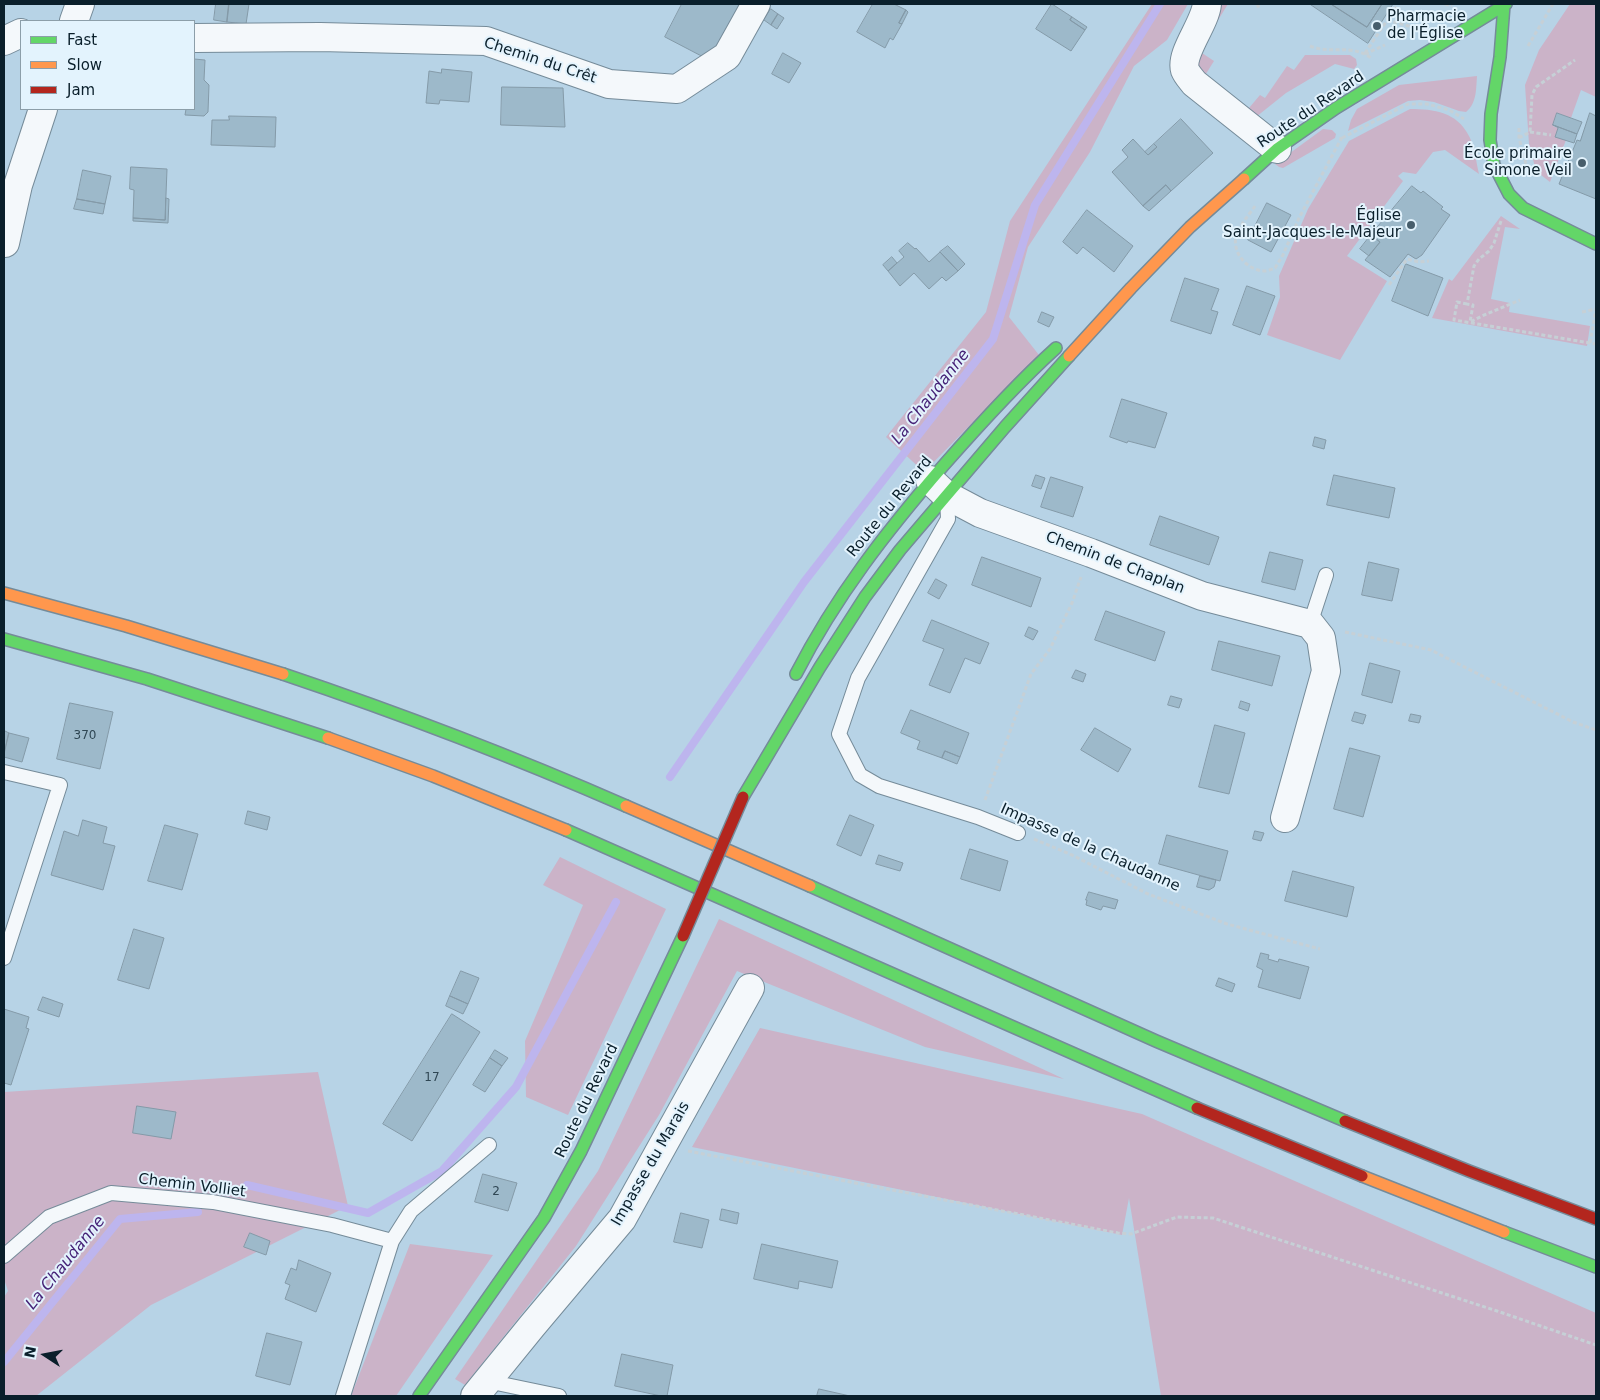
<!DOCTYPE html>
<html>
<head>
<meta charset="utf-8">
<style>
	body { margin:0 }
	#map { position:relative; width:1600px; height:1400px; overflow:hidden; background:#b7d3e6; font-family:"DejaVu Sans",sans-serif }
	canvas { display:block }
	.frame { position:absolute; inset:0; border:5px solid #0a1f2b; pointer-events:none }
	.legend { position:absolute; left:20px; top:20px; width:175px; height:90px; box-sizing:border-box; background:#e3f3fd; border:1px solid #8c9ea9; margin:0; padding:6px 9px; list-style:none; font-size:15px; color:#0a1f2b }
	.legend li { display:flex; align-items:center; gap:10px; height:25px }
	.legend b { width:25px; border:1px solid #8c9ea9 }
	.north { position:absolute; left:20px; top:1330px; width:50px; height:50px; -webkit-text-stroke:4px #e3f3fd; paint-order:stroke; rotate:281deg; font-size:14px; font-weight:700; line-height:20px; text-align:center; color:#0a1f2b }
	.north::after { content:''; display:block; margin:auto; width:18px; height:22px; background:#0a1f2b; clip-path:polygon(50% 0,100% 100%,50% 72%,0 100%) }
</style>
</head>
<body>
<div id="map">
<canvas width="1600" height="1400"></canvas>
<div class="frame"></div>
<ul class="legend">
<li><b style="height:6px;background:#63d668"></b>Fast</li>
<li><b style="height:6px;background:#ff974d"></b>Slow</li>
<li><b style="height:6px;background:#b3261e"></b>Jam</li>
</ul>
<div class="north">N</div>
</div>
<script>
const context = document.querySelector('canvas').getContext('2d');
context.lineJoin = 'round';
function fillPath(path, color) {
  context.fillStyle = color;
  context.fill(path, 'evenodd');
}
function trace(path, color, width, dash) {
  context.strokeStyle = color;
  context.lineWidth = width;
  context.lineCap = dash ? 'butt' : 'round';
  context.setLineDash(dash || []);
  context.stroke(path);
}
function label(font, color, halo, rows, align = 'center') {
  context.font = font + ' "DejaVu Sans",sans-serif';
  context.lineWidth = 4;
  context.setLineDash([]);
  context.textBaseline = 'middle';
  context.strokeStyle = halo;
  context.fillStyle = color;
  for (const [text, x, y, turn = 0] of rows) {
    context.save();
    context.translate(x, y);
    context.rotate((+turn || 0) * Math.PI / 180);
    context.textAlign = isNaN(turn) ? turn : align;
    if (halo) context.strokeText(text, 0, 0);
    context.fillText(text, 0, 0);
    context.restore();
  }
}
const green = new Path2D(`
	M1152 4H1188L1167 40 1134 66 1090 152 1028 247 1009 317 1039 355 924 472 886 437 986 312 1010 221Z
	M1216 4H1228L1199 51 1214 61 1204 77 1249 108 1260 95 1265 98 1287 66 1294 70 1305 55H1350L1356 59 1357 65 1354 69 1335 64 1286 93 1256 117 1201 80 1194 67 1193 50 1214 12Z
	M1570 4H1596V97L1581 90 1571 118 1557 113 1553 126 1558 128 1566 140 1550 182 1536 171 1529 144 1525 85 1539 50Z
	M1477 76C1476 89 1477 103 1466 112L1459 111 1434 102 1420 100 1408 101 1348 131 1351 120 1357 109 1399 85Z
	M1410 109C1434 109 1457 112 1469 136 1475 147 1476 162 1479 174L1445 150 1433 152 1416 174 1403 172 1398 176 1403 181 1347 256 1387 281 1340 360 1267 335 1280 297 1279 276 1308 209 1349 141Z
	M1323 129 1332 130 1336 134 1335 138 1283 168 1279 167 1275 164Z
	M1501 216 1520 229 1505 227 1491 299 1510 303 1509 312 1590 326 1587 346 1432 318 1449 279 1452 281Z
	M560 857 666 909 568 1115 526 1097 525 1041 583 905 543 885Z
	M719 919 1064 1079 925 1047 737 971 659 1115 576 1246 465 1385 455 1379 598 1171Z
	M760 1028 1142 1114 1596 1313V1396H1161L1129 1198 1122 1235 692 1147Z
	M318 1072 348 1206 151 1305 36 1396H4V1297L8 1291 4 1279V1092Z
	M410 1244 493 1255 396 1396H351Z`);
const stream = new Path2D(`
	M670 777 804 582 993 339 1035 205 1160 4
	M247 1185 368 1213 442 1171 516 1087 616 902
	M4 1362 120 1219 198 1212`);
const building = new Path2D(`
	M216 4H229L227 22 214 20Z
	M229 4H249L246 24 227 22Z
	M682 4H740L711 61 665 37Z
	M873 4H894L906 10 899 23 902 24 893 40 890 38 885 48 857 32Z
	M1052 4 1072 17 1070 20 1085 30 1071 51 1036 29Z
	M1310 4H1331L1367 27 1382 4H1393L1368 43Z
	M1331 4H1382L1367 27Z
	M771 9 778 14 771 25 764 20Z
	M906 10 908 12 902 24 899 23Z
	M778 14 784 18 777 29 771 25Z
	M1072 17 1087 27 1085 30 1070 20Z
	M783 53 801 63 789 83 772 74Z
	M194 59 205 60 204 80 209 85 208 112 204 116 185 115 186 109H194Z
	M442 69 472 72 469 102 440 100 439 104 426 103 429 71 441 73Z
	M502 87 563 88 565 127 501 125Z
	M1557 113 1582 122 1577 134 1553 125Z
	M1590 113 1596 116V199L1559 184 1577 140 1580 141Z
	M229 116 276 117 275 147 211 145 212 120H229Z
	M1181 119 1213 153 1171 191 1166 185 1143 206 1112 172 1128 157 1122 150 1133 139 1148 155 1157 147 1154 144Z
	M1553 125 1577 134 1574 143 1555 137 1558 128Z
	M1154 144 1157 147 1148 155 1145 152Z
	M131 167 167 169 165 220 133 218 134 190 130 189Z
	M83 170 111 176 105 204 77 199Z
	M1166 185 1171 191 1149 211 1143 206Z
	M1412 186 1421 193 1423 191 1443 207 1441 209 1450 215 1422 255 1416 259 1408 254 1390 277 1365 260 1380 242 1371 235Z
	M166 198 169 199 168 223 133 221V218L165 220Z
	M77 199 105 204 103 214 74 209Z
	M1267 203 1291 215 1271 252 1248 240Z
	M1087 210 1133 246 1114 272 1083 247 1077 254 1063 242Z
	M1371 235 1380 242 1369 256 1360 249Z
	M908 243 915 249 916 248 929 262 940 252 958 271 946 281 942 277 929 289 914 273 900 286 888 271 904 257 899 251Z
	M948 246 965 264 958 271 940 252Z
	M892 257 897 263 888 271 883 265Z
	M1406 264 1443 278 1428 316 1392 301Z
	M1185 278 1219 289 1211 310 1218 312 1211 334 1171 321Z
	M1247 286 1275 296 1260 335 1233 325Z
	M1042 312 1054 317 1049 327 1038 322Z
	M1122 399 1167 413 1155 448 1128 441 1127 443 1110 437Z
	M1315 437 1326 440 1324 449 1313 446Z
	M1036 475 1045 478 1041 489 1032 486Z
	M1334 475 1395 488 1389 518 1327 505Z
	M1051 477 1083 487 1073 517 1041 507Z
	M1160 516 1219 537 1209 565 1150 545Z
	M1270 552 1303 560 1295 590 1262 582Z
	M982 557 1041 578 1031 607 972 585Z
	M1369 562 1399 569 1392 601 1362 595Z
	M936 579 947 585 939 599 928 593Z
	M1106 611 1165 632 1155 661 1095 640Z
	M932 620 989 643 980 664 965 658 950 693 929 685 944 649 923 641Z
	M1029 627 1038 631 1033 640 1025 636Z
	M1219 641 1280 656 1272 686 1212 670Z
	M1370 663 1400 671 1392 703 1362 695Z
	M1076 670 1086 674 1083 682 1072 678Z
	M1171 696 1182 699 1179 708 1168 705Z
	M1241 701 1250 704 1248 711 1239 708Z
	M70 703 113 712 100 769 57 759Z
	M911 710 969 733 960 757 945 751 942 758 917 749 920 741 901 733Z
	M1355 712 1366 715 1363 724 1352 721Z
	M1411 714 1421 716 1419 723 1409 721Z
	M1215 725 1245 733 1229 794 1199 787Z
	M1095 728 1131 749 1118 772 1081 750Z
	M5 731 9 733 4 753V735Z
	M9 733 29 738 22 762 4 757Z
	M1350 748 1380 756 1363 817 1334 809Z
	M945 751 960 757 957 764 942 758Z
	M248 811 270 817 267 830 245 824Z
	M850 815 874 825 861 856 837 845Z
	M83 820 107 827 103 843 115 846 103 890 51 875 64 831 78 836Z
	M165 825 198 834 182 890 148 881Z
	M1255 831 1264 833 1261 841 1253 839Z
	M1167 835 1228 851 1220 881 1159 864Z
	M970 849 1008 861 1000 891 961 879Z
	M879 855 903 863 900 871 876 864Z
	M1293 871 1354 887 1347 917 1285 901Z
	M1200 876 1216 880 1214 887 1209 890 1197 887Z
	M1089 892 1118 900 1115 909 1103 906 1101 910 1086 905 1087 900H1086Z
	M134 929 164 938 149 989 118 980Z
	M1261 953 1269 955 1268 959 1278 962 1279 959 1309 967 1300 999 1258 987 1263 970 1257 967Z
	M461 971 479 978 468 1004 450 996Z
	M1219 978 1235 984 1232 992 1216 986Z
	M450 996 468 1004 463 1014 446 1006Z
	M43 997 63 1004 59 1017 38 1010Z
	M4 1009 29 1017 26 1028 29 1029 11 1085 4 1083Z
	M452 1014 480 1032 412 1141 383 1124Z
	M495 1050 508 1058 502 1066 490 1058Z
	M490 1058 502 1066 485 1092 473 1085Z
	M137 1106 176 1112 171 1139 133 1133Z
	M483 1174 517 1183 508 1211 475 1202Z
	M722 1209 739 1213 737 1224 720 1220Z
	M681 1213 709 1220 702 1248 674 1242Z
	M250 1233 270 1241 266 1255 244 1247Z
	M762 1244 838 1261 832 1288 799 1281 798 1289 754 1279Z
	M299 1260 331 1273 316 1312 285 1299 290 1285 285 1283 291 1268 296 1270Z
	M267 1333 302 1342 290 1385 256 1376Z
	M622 1354 673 1365 667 1396H661L615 1386Z
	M819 1389 850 1396H817Z`);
const path = new Path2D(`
	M1257 4 1259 8
	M1445 4 1452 6
	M1387 20 1416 28
	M1310 46C1332 55 1350 43 1371 58
	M1528 46 1553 4
	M1365 53 1398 4
	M1365 54 1385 45
	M1519 128V138L1527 168
	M1530 132 1551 135
	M1342 138 1408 104H1427L1449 110 1464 119
	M1519 138 1530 132 1532 95 1536 87 1575 60
	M1255 206C1249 215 1239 226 1236 236 1232 253 1247 270 1264 271 1268 271 1272 269 1275 268L1283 255 1299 218 1341 139V136
	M1501 221 1494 243 1489 251 1479 259 1474 266 1467 304 1473 305 1470 322 1482 316 1520 300
	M1389 285 1407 259 1419 262 1429 261
	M1467 304 1457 302 1454 320 1596 344
	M1582 312 1596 309
	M1590 343 1596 309
	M1345 632 1431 650 1573 722 1596 730
	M985 800 1031 674 1050 649 1072 603 1081 577
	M1034 839 1072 855 1148 894 1227 924 1320 949
	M688 1151 1118 1233 1131 1234 1177 1217 1213 1218 1497 1311 1596 1345`);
const lane = new Path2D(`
	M947 497 948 519 858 678 839 734 860 775 879 786 978 817 1018 833
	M1310 624 1326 575
	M4 772 60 785 4 958
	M4 1256 49 1217 111 1193 213 1202 332 1225 392 1241
	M487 1381 559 1396
	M343 1396 392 1241 411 1211 489 1145`);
const street = new Path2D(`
	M1207 4C1205 24 1180 53 1185 70 1187 75 1192 80 1194 83L1277 149
	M74 21 80 4
	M194 38 320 37 486 41 609 84 677 89 727 56 756 4
	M4 41 21 33
	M5 243 18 185 43 109
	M930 480 946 495 980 513 1091 553 1202 596 1310 624 1321 638 1326 671 1285 818
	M475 1396 532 1326 622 1219 750 988`);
const fast = new Path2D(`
	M1504 5 1500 57 1491 114 1490 140 1494 165 1509 194 1523 208 1596 244
	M1244 179 1277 149 1336 108 1506 4
	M4 639 147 679 328 738
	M283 674C399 713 514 757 626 806
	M796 674C836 596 886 532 943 466 979 425 1015 385 1056 348
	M743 797 820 667 865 597 900 550 1005 427 1069 356
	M566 830 1197 1108
	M810 886 1156 1041 1345 1121
	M1504 1232 1596 1267
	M419 1396 544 1218 581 1151 683 936`);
const slow = new Path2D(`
	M1069 356 1131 288 1190 227 1244 179
	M4 593 126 626 283 674
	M328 738 433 776 566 830
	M626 806 810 886
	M1362 1176 1504 1232`);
const jam = new Path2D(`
	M1197 1108 1362 1176
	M1345 1121 1469 1171 1596 1219`);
const jamBridge = new Path2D(`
	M683 936 743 797`);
const markers = [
	[1377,26,5,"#475e6c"],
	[1582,163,5,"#475e6c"],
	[1411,225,5,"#475e6c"]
];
const numberNames = [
	["370",85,736],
	["17",432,1078],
	["2",496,1192]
];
const poiNames = [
	["Pharmacie",1387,17,"left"],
	["de l'Église",1387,34,"left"],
	["École primaire",1572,154],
	["Simone Veil",1572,171],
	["Église",1401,216],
	["Saint-Jacques-le-Majeur",1401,233]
];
const streetNames = [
	["Chemin du Crêt",540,61,18],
	["Route du Revard",1311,110,-34],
	["Route du Revard",890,507,-51],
	["Chemin de Chaplan",1115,563,21],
	["Impasse de la Chaudanne",1090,848,24],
	["Route du Revard",587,1101,-64],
	["Impasse du Marais",651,1164,-60],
	["Chemin Volliet",192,1186,7]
];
const waterNames = [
	["La Chaudanne",931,397,-52],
	["La Chaudanne",66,1263,-51]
];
fillPath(green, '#cbb3c8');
trace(stream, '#bdb5ee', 8);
fillPath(building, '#9db9ca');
trace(building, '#849aa8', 1);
trace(lane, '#758b99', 16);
trace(street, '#758b99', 30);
trace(fast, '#758b99', 14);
trace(slow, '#758b99', 14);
trace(jam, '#758b99', 14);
trace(path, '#c6d0d6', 3, [4, 2.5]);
trace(lane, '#f4f8fb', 14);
trace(street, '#f4f8fb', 28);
trace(fast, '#63d668', 11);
trace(slow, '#ff974d', 11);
trace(jam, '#b3261e', 11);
trace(jamBridge, '#758b99', 14, []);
trace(jamBridge, '#b3261e', 11);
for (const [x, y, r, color] of markers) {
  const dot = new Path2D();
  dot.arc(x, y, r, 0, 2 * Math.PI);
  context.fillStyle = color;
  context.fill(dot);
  trace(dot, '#e3f3fd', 2);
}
label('12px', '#2f4653', null, numberNames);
label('15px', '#0a1f2b', '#e3f3fd', poiNames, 'right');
label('15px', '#0a1f2b', '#e3f3fd', streetNames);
label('italic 16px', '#462377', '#e3f3fd', waterNames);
</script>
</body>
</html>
